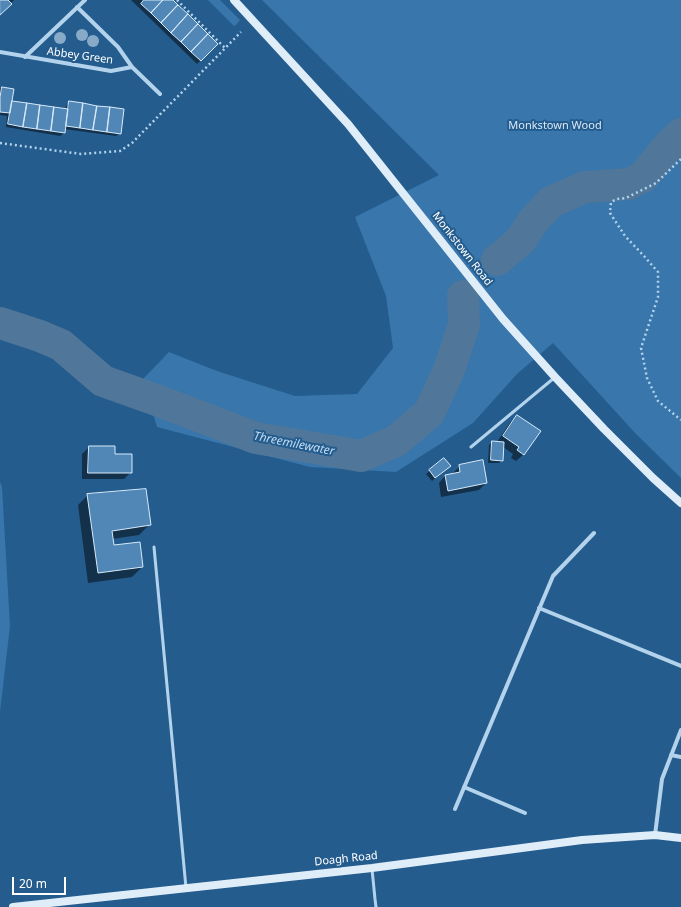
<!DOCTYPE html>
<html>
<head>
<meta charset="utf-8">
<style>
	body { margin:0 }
	#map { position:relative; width:681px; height:907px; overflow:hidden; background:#245c8e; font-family:"Noto Sans",sans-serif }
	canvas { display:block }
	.scale { position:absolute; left:12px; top:877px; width:54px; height:18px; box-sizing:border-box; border:2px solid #fff; border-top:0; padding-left:5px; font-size:12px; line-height:14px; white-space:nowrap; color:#fff; -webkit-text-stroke:3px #245c8e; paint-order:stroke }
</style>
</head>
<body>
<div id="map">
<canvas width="681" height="907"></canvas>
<div class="scale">20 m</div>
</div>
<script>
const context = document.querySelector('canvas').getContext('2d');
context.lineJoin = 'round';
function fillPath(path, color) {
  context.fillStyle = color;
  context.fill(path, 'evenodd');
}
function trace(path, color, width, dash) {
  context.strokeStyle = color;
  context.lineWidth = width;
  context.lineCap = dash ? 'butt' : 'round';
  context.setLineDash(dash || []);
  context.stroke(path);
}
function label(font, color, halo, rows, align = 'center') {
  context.font = font + ' "Noto Sans",sans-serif';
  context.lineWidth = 4;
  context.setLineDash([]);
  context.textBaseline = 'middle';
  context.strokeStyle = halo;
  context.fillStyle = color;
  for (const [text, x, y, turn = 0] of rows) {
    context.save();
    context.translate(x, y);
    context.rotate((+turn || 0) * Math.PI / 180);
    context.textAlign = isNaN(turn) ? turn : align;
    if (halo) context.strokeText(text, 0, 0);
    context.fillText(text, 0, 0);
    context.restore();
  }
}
const green = new Path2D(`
	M208 0H220L240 20 235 26 233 25Z
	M262 0H681V478L636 434 553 343 517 374 473 423 396 472 310 467 157 427 143 379 169 352 217 371 295 396 357 394 393 348 386 296 355 217 439 175Z
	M0 482 2 487 10 626 0 712Z`);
const shadow = new Path2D(`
	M0 0H14L0 14Z
	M131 0H172L217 44 197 64Z
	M0 88 13 90 11 101 66 109V106L69 103 120 133 116 136 64 129V133L60 136 6 127 7 116 0 115Z
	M517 416 539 431 523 455 516 461 511 458 513 454 503 447 502 460 499 463H488L489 445 492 442H497L510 423Z
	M89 447 114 455 131 472 124 479H82V454Z
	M444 459 446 469 432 481 426 474Z
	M460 466 486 483 479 490 441 497 439 483 445 476 453 475V473Z
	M88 495 149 525 139 535 112 539 113 546 142 567 132 577 88 583 78 505Z`);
const river = new Path2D(`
	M497 260 520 241 534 220 551 202 585 187 629 184 643 177 670 144 681 134
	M0 323 40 336 61 345 103 381 159 401 256 438 361 456 396 441 429 413 449 370 464 325 463 296`);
const building = new Path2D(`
	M0 0H8L12 4 0 15Z
	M144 0H163L151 13 141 4Z
	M163 0H173L178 5 161 23 151 13Z
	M178 5 188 14 171 33 161 23Z
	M188 14 198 24 181 42 171 33Z
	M198 24 208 34 191 52 181 42Z
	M208 34 218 44 201 61 191 52Z
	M2 87 14 89 10 113 0 112V98Z
	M12 101 27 103 23 127 8 124Z
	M69 101 83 103 80 128 66 126Z
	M27 103 40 105 37 129 23 127Z
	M83 103 97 106 93 130 80 128Z
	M40 105 54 107 51 131 37 129Z
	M97 106 110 107 107 132 93 130Z
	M54 107 68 109 65 133 51 131Z
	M110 107 124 109 121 134 107 132Z
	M517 415 541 431 524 455 517 450 519 447 503 436Z
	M492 441 504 442 503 461 491 460Z
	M89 446H115V454H132V473H88Z
	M444 458 451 466 435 478 429 470Z
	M483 460 487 483 448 491 445 475 460 472 459 465Z
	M146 489 151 525 112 531 114 545 140 542 143 567 98 573 87 494Z`);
const path = new Path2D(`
	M177 0 225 48
	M0 143 81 154 120 151 132 143 241 32
	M681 159 656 183 626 198 617 199 611 202 610 213 625 236 644 256 658 272V297L641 348 647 378 658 401 681 420`);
const lane = new Path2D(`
	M471 447 554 378
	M154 547 186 888
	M372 869 375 899 376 907`);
const street = new Path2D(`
	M77 7 118 47 132 67 160 94
	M0 52 111 71 132 67
	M25 57 85 0
	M539 608 681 666
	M671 755 681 757
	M464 787 525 813
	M455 809 553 576 594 533
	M655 835 662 779 681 730`);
const secondary = new Path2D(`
	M234 0 348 124 503 319 555 377 604 429 653 478 681 503
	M13 907 372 868 582 840 655 835 681 838`);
const trees = [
	[82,35],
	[60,38],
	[93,41]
];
const streetNames = [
	["Abbey Green",80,56,8],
	["Monkstown Road",462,249,52],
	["Doagh Road",346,859,-6]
];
const parkNames = [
	["Monkstown Wood",555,126]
];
const waterNames = [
	["Threemilewater",294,444,11]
];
fillPath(green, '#3876ab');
fillPath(shadow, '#0007');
trace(river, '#50779a', 32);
fillPath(building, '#5087b7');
trace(building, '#d8eaf9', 1);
trace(path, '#b3d2eb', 2.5, [2, 3]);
trace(lane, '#b3d2eb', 3);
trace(street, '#b3d2eb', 4);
trace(secondary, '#dfedf9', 8);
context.fillStyle = '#87aac9';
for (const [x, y] of trees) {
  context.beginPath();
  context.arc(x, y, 6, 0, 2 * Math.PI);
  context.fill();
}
label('11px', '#fff', '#245c8e', streetNames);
label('11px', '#d8eaf9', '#245c8e', parkNames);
label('italic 12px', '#bfdbf2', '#245c8e', waterNames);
</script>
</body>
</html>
